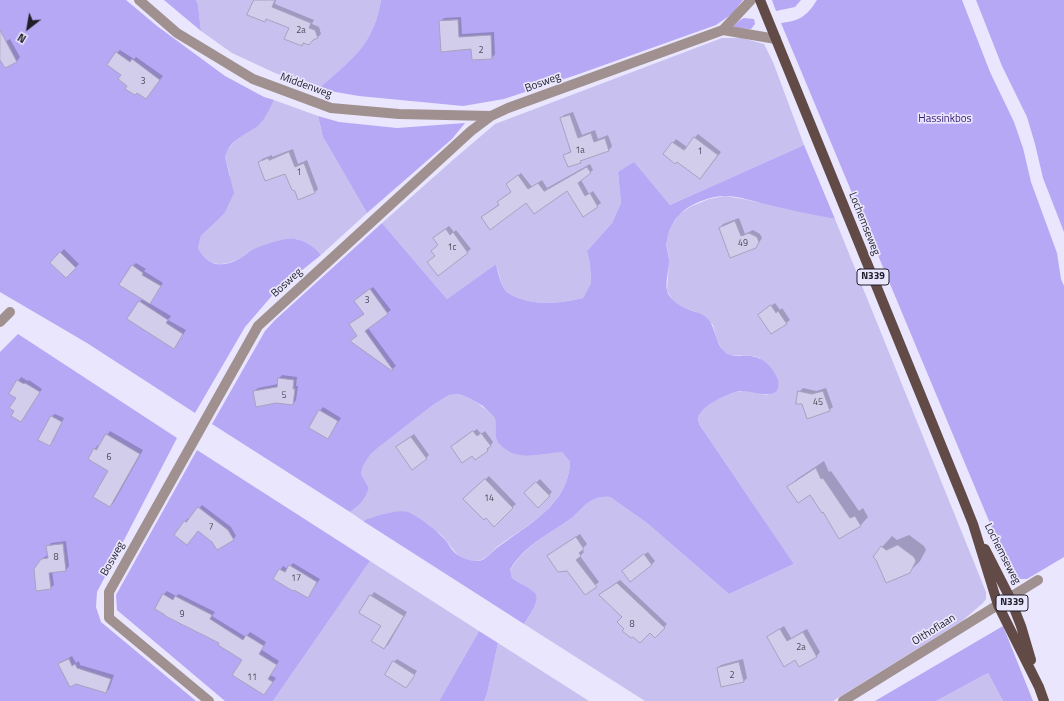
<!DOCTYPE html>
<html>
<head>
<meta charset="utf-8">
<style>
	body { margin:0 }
	#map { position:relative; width:1064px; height:701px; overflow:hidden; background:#e9e6fe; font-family:"Titillium Web",sans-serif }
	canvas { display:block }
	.north { position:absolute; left:8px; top:8px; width:40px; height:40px; -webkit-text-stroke:3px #e9e6fe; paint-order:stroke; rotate:211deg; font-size:11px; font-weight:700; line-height:16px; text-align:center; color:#1f1d28 }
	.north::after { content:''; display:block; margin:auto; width:14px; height:18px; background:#1f1d28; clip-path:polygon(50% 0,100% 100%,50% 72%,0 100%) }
</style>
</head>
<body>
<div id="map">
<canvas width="1064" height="701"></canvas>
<div class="north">N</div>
</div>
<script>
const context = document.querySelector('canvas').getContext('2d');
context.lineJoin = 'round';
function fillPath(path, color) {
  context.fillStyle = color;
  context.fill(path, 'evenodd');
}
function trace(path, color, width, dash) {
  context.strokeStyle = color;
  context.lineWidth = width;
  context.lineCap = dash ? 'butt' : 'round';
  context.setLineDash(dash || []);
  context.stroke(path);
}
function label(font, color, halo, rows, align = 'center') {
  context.font = font + ' "Titillium Web",sans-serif';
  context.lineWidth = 3.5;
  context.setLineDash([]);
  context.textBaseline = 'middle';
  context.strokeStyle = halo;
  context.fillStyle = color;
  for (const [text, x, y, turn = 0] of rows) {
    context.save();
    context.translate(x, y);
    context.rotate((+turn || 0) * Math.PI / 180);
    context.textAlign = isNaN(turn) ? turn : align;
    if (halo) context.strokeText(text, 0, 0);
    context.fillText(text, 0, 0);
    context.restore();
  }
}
const green = new Path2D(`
	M196 0H381C379 13 375 26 368 38 359 55 333 76 318 89L275 73 232 53 201 31 198 5Z
	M722 38H742L764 44 773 62 804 145 670 205 634 163 618 172 621 203 612 223 587 251 590 264 591 283 583 298C561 303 540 306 518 298 514 296 508 294 505 290 500 282 499 273 496 264L447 299 382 223 454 159 495 124Z
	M274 100 318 116 323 137 367 213 321 255C315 247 305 240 295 239 291 238 255 249 250 251 247 252 245 255 242 257 224 267 209 268 198 248L201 236 224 214 230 175 225 157 226 152 235 141 242 135 260 124Z
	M725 196 743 199 835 219 986 592V599L983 603 962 621 833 701H645L524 624 532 611 534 592 512 578 510 571C524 545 550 534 573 517 579 512 583 506 589 502 595 498 602 496 610 497L647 523 729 594 794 564 699 424C699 422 698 419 698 417 701 405 731 391 743 391 751 391 759 394 768 395L760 358 753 356 730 355 723 351 717 340 713 325 697 312 680 307 674 302 667 291 669 259 666 241 671 227 679 214 692 206 709 199Z
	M459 394C474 399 484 407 495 418L496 436 500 445 508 451 562 452 570 462C569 504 528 525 498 546 492 551 485 561 476 561 455 561 452 544 439 533 435 530 403 513 399 512 388 511 373 517 363 521L350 512C360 505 365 500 369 488L361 474 363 466 370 455 379 447 433 405 449 395Z
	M370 561 479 631 439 701H273Z
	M498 643 589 701H484L487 694Z
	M988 673 1003 701H936Z`);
const forest = new Path2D(`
	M0 0H126L157 26 225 76 264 97 274 100C270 108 265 119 259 125 246 135 230 139 225 157L234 193 224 214 201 236 198 248C209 268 224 268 242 257 245 255 247 253 250 251 259 246 285 237 295 239 305 240 315 247 321 255L276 291 245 327 195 413 87 343 0 292Z
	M164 0H196L198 5 201 31Z
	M381 0H743L732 14 716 25 579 74 504 99 463 106 359 96 318 89C333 76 359 55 368 38 375 26 379 13 381 0Z
	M772 0H801L795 7 776 11Z
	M817 0H962L990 72 1014 122 1023 148 1031 182 1057 253 1061 279 1064 286V557L1027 579H1017L1012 576 781 23C800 21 807 16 817 0Z
	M976 0H1064V232L1043 178 1035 144 1027 117 1002 66Z
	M744 18 754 19 755 24 751 29 731 28 740 20Z
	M318 116 339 122 397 128 465 123 452 139 367 213 323 137Z
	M804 145 835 219C813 215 791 210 769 205 755 202 740 196 725 196 708 196 684 206 675 220 671 226 668 233 667 240 665 246 669 254 669 261 669 270 665 282 667 291 668 295 673 300 676 303 685 311 699 310 708 319 716 328 715 343 724 351 736 363 754 346 772 369 774 373 777 376 778 380 783 404 751 390 740 391 729 393 701 405 698 418 698 420 699 422 699 424L794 564 729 594 647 523 610 497C602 496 595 498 589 502 583 506 579 512 573 517 550 534 524 545 510 570L512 578C517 582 530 588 534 592 542 599 528 617 524 624L363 521C375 516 396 509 408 512 418 516 440 533 447 542 449 545 451 549 454 552 459 557 469 561 476 561 485 562 491 552 498 547 528 525 569 504 570 462L562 452C542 453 522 461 505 449 500 446 497 442 496 437 495 431 496 424 495 418L483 406 469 398 459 394 449 395 433 405 379 447 370 455 363 466 361 474 369 488C365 500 360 505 350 512L212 424 265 331 275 320 382 223 447 299 496 264C498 273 500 282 505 290 508 294 514 296 518 298 540 306 561 303 583 298L591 283 590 264 587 251 612 223 621 203 618 172 634 162 670 205Z
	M18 334 177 438 97 592 96 607 101 622 196 701H0V352Z
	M197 450 370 561 273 701H225L117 610 116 595Z
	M1003 626 1033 701H1003L988 673 936 701H875Z
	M479 631 498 643 487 694 484 701H439Z`);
const shadow = new Path2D(`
	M255 0H276L275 4 314 20 312 24 319 27 321 34 317 38H314L309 44 304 42 302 45 290 28 267 19 265 21Z
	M461 17 462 34 494 32 495 54 492 58 472 48 440 22 444 18Z
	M10 39 20 57 17 61 5 67 0 58V45Z
	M120 50 134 59 136 57 163 76 146 98 129 86 117 53Z
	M573 112 582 135 595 130 598 139 608 135 612 146 609 150 584 158 580 162 565 155 572 150 561 119 564 115Z
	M698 134 721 152 703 175 664 154 676 139 687 147Z
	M293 149 298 164 307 160 318 189 315 192 299 199 295 190 285 172 259 163 262 159 272 155V157Z
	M590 164 593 170 581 180 589 194 593 191 601 203 583 216 567 189 482 217 499 204 501 199 512 191 507 184 521 173 532 187 542 180 547 188Z
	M739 218 745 234 753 230 760 234 762 238 756 247 720 228 723 224Z
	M449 226 454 232 456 230 471 249 438 274 431 259 436 256 439 245 434 238Z
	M64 249 79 264 66 277 52 263Z
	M136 263 146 269 144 271 163 283 149 303 171 316 168 320 186 330 177 344 139 302 143 299 133 266Z
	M373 287 391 310 368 328 396 366 391 370 358 335 354 321 364 313 355 301Z
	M775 303 780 310 782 308 790 320 786 323 759 315Z
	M282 375 297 377 296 386H298L296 400 293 404 254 391 258 388 278 384 279 378Z
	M21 377 28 381 29 380 42 389 21 421 17 398 10 394Z
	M803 388 816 391 826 388 833 407 829 410 799 392Z
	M323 407 341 418 327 438 320 411Z
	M55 414 64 418 53 441 49 445 51 417Z
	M477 429 481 434 485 431 493 442 487 451 472 454 455 444Z
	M110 431 143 450 114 502 110 506V471L89 459 95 449 98 445 100 446Z
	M414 434 429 455 426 458 401 444Z
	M824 461 829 472 831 471 859 511 863 508 868 517 860 526 824 510 810 494 789 487 797 479Z
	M489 476 516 504 494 525 465 499Z
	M540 479 552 492 538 506 526 493Z
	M202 505 231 527 236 536 233 539 213 542 185 522 188 518 190 519Z
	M580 534 587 544 582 549 584 552 581 555 576 548 580 556 599 582 585 594 567 570 548 556Z
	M909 535 924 546 926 550 920 561 909 572 874 556 892 536 897 540Z
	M66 541 69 566 66 570 52 571 54 585 50 588 42 559 46 556 48 555V547L51 543Z
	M648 552 655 561 652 564 626 568Z
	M293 563 320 579 307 597 274 579 283 566 288 569Z
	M620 580 667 624 655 637 650 632 626 629 623 616 604 592Z
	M167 591 176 596 179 594 215 612 212 616 246 637 250 632 266 642 262 650 279 661 270 675 276 678 264 694 243 660 220 643 163 595Z
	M374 592 407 612 388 645 384 648 382 625 360 612Z
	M784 626 791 638 807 629 820 652 817 656 800 666 796 659 768 637Z
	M72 656 76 663 79 661 80 665 114 675 109 689 106 692 59 664 63 661Z
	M397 659 417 671 406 687 394 662Z
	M743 659 747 678 744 681 718 668 721 665Z`);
const building = new Path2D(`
	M254 0H275L272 7 311 23 309 28 315 30 318 38 313 40 309 45 303 43 302 46 284 39 289 28 266 19 265 22 247 15Z
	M458 20 459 37 491 35 492 59 472 60 471 49 441 52 439 21Z
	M0 30 17 62 5 68 0 60Z
	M116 52 130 62 132 59 160 80 146 99 137 93 135 95 125 89 127 86 118 79 121 75 107 65Z
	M570 115 578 138 591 133 594 142 605 138 609 151 580 161 581 163 568 167 563 155 571 152 560 118Z
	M694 137 718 155 700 179 677 162 675 164 663 154 672 142 684 150Z
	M289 152 295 167 304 163 315 193 298 200 295 191 292 190 285 174 265 181 258 162 268 158 269 160Z
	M587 167 591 173 578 183 585 196 590 193 598 207 583 217 567 191 534 214 526 203 490 230 481 217 499 205 497 202 511 192 506 184 518 175 528 189 538 183 544 191Z
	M735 221 741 236 749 233 757 237 759 242 756 248 730 258 719 228Z
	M446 229 450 235 453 232 468 253 438 276 427 262 435 256 431 251 438 245 433 238Z
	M60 252 76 268 66 278 50 263Z
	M132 265 143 273 142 275 161 286 150 304 119 285Z
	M370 289 388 314 365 331 393 370 392 371 350 341 357 336 349 324 364 314 354 301Z
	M139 301 168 320 166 323 183 334 174 349 127 319Z
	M771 305 776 313 778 311 787 324 771 334 758 315Z
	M278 378 294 380 293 389H295L293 405 276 403 256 407 253 391 277 387Z
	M17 380 24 384 25 383 40 392 21 422 11 416 14 411 9 408 16 398 9 394Z
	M798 391 812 394 823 391 830 411 807 419 802 404H796Z
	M319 410 338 421 328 439 309 428Z
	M51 416 62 422 50 446 38 440Z
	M473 431 477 436 481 433 491 446 487 449 488 451 475 460 472 456 462 463 451 447Z
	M106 434 140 454 110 507 93 497 108 471 88 459 94 448 96 450Z
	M411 437 427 459 412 470 396 447Z
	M816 468 821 479 823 478 850 518 855 516 861 526 839 539 823 512 822 513 810 495 798 503 787 487Z
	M485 479 513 508 494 527 486 518 484 520 463 499Z
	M536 482 550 496 538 508 524 493Z
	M198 507 228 530 234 540 217 550 212 542 198 531 187 545 174 535 184 521 186 522Z
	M576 537 584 549 579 553 581 556 576 560 597 587 585 595 567 571 558 572 547 556Z
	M63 544 66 571 49 573 51 589 36 591 34 569 41 559 48 558 46 546Z
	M898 545 914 557 916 561 910 573 886 583 876 560 873 557 881 546 886 550Z
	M644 554 652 565 630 582 622 571Z
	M289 565 317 582 308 598 294 590 293 591 273 579 279 569 285 572Z
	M617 583 665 628 655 638 650 633 640 643 633 637 631 638 622 631 624 629 617 622 622 617 599 595Z
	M163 594 173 600 175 596 212 615 210 619 243 640 246 635 264 646 259 654 277 665 268 679 273 682 264 695 232 675 242 660 218 645 219 643 165 616V615L155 609Z
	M370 595 404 616 384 649 371 641 381 626 359 613Z
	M780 629 787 641 803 632 817 657 799 667 795 660 784 667 767 637Z
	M69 659 72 666 75 664 77 668 111 679 106 693 76 684 70 687 58 664Z
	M393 661 415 675 406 688 385 675Z
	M739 662 744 682 721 687 717 668Z`);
const minor = new Path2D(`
	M139 0 177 33 253 79 331 108 399 114 491 116
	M723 30 751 0
	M0 322 10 312
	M209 701 109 618V592L258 326 471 131 491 116 508 108 723 30 776 39
	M843 701 1038 580`);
const primary = new Path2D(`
	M760 0 961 494 973 524 998 605 1039 687 1044 701
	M985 549 1010 598 1021 626 1031 660`);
const numberNames = [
	["2a",301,31],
	["2",481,51],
	["3",143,82],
	["1a",580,151],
	["1",700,152],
	["1",299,173],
	["49",743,244],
	["1c",452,248],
	["3",367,301],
	["5",284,396],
	["45",818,403],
	["6",109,458],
	["14",489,499],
	["7",211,528],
	["8",56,558],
	["17",296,579],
	["9",182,615],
	["8",632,625],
	["2a",801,648],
	["2",732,676],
	["11",252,678]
];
const shields = [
	[873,277,32],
	[1012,603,32]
];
const shieldNames = [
	["N339",873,277],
	["N339",1012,603]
];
const streetNames = [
	["Bosweg",543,83,-20],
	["Middenweg",306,86,20],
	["Lochemseweg",864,224,68],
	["Bosweg",287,283,-42],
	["Lochemseweg",1002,554,63],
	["Bosweg",113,559,-61],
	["Olthoflaan",934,630,-32]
];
const parkNames = [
	["Hassinkbos",945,119]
];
fillPath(green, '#c8c1f0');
fillPath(forest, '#b6a8f4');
fillPath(shadow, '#0003');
fillPath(building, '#d1cdea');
trace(building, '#a7a3bf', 1);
trace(minor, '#a09190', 10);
trace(primary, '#624a47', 10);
label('9px', '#4c4958', null, numberNames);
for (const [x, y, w] of shields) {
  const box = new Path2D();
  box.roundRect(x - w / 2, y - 8, w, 16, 3);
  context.fillStyle = '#e9e6fe';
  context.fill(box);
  trace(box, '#1f1d28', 1);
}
label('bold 10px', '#1f1d28', null, shieldNames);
label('11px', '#1f1d28', '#e9e6fe', streetNames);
label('11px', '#3c2177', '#e9e6fe', parkNames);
</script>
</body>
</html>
